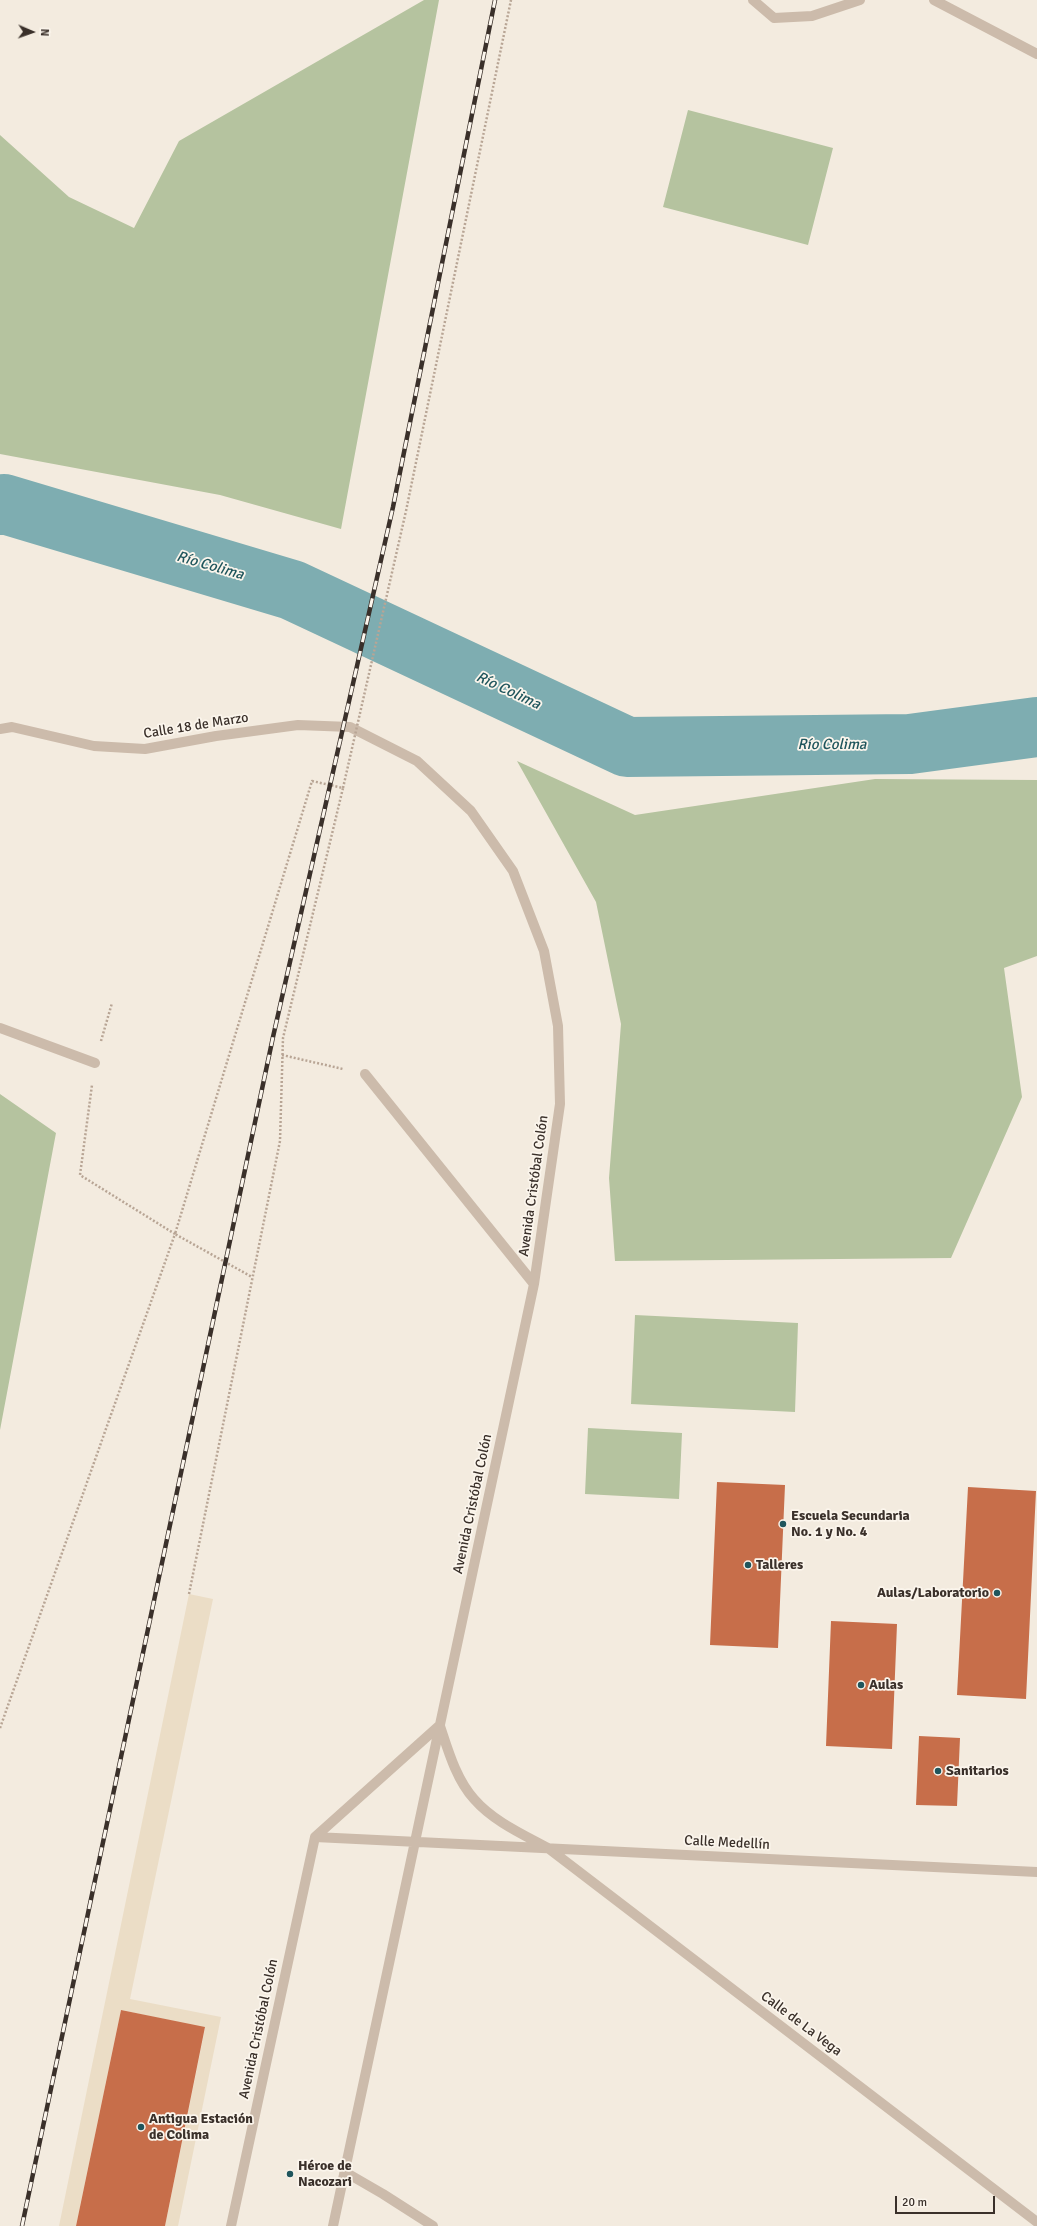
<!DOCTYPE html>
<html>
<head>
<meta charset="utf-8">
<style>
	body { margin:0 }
	#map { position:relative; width:1037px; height:2226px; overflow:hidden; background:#f3ebdf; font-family:Signika,sans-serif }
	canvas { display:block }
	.north { position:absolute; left:12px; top:12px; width:40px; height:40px; -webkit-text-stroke:3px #fbf5ec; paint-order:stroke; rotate:92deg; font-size:11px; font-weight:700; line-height:16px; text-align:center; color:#3a302a }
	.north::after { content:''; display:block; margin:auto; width:14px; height:18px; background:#3a302a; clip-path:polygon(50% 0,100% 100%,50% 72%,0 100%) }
	.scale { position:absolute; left:895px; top:2196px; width:100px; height:18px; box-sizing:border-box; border:2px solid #3a302a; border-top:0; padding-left:5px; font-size:12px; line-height:14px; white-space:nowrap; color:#3a302a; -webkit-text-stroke:3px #fbf5ec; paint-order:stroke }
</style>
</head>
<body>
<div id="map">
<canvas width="1037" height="2226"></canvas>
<div class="north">N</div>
<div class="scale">20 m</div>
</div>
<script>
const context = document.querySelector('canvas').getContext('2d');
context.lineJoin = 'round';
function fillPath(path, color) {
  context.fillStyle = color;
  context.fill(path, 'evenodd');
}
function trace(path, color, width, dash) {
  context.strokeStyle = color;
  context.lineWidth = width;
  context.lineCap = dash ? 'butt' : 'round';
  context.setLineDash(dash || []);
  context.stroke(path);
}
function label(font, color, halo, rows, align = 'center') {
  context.font = font + ' Signika,sans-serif';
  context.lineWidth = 3.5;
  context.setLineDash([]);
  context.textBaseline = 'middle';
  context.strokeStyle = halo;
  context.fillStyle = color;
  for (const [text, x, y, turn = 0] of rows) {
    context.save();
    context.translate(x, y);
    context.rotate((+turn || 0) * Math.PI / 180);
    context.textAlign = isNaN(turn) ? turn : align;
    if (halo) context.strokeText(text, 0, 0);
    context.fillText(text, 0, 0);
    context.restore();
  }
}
const green = new Path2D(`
	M424 0H439L341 529 220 495 0 454V135L69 197 134 228 179 141Z
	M688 110 833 148 808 245 663 207Z
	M517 761 635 815 875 779 1037 780V956L1004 968 1022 1097 951 1258 615 1261 609 1178 621 1024 596 902Z
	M0 1094 56 1133 0 1430Z
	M635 1315 798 1323 795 1412 631 1404Z
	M588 1428 682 1433 679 1499 585 1494Z`);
const plaza = new Path2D(`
	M189 1594 213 1599 130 1999 221 2017 178 2226H165L205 2028 121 2010 76 2226H59Z`);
const river = new Path2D(`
	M0 505 4 504 292 590 627 747 910 744 1037 727`);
const building = new Path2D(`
	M717 1482 785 1485 778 1648 710 1645Z
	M968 1487 1036 1491 1026 1699 957 1695Z
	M831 1621 897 1624 892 1749 826 1746Z
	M919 1736 960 1738 957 1806 916 1805Z
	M121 2010 205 2027 165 2226H76Z`);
const path = new Path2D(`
	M406 511 511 0
	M101 1041 112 1003
	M282 1055 343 1069
	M189 1594 280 1141 283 1038 343 788 312 781 175 1234 252 1277
	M0 1728 175 1234 80 1175 92 1085`);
const pedestrian = new Path2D(`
	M0 1028 95 1063`);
const minor = new Path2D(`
	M753 0 774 18 812 16 860 0
	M934 0 1037 54
	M0 729 12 727 94 746 145 749 216 736 298 725 350 727 417 761 471 811 513 871 544 951 558 1026 560 1104 534 1284 333 2226
	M365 1074 534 1284
	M440 1726C448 1750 456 1779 474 1799 493 1821 522 1834 548 1848L1037 2222
	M315 1837 1037 1872
	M345 2172 383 2194 433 2226
	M231 2226 315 1837 440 1725`);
const rail = new Path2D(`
	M22 2226 273 1037 393 507 495 0`);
const pathBridge = new Path2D(`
	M343 788 406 511`);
const markers = [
	[783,1524,4,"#1f555c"],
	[748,1565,4,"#1f555c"],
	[997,1593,4,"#1f555c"],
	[861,1685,4,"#1f555c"],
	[938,1771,4,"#1f555c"],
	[141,2127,4,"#1f555c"],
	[290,2174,4,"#1f555c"]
];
const streetNames = [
	["Calle 18 de Marzo",196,726,-9],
	["Avenida Cristóbal Colón",534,1186,-82],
	["Avenida Cristóbal Colón",473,1504,-78],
	["Calle Medellín",727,1843,3],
	["Calle de La Vega",801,2024,37],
	["Avenida Cristóbal Colón",259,2029,-78]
];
const poiNames = [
	["Escuela Secundaria",791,1516],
	["No. 1 y No. 4",791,1532],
	["Talleres",756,1565],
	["Aulas/Laboratorio",989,1593,"right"],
	["Aulas",869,1685],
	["Sanitarios",946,1771],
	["Antigua Estación",149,2119],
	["de Colima",149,2135],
	["Héroe de",298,2166],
	["Nacozari",298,2182]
];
const waterNames = [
	["Río Colima",210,566,16],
	["Río Colima",508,691,25],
	["Río Colima",832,745]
];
fillPath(green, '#b5c39f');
fillPath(plaza, '#ebddc6');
trace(river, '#7eadb1', 60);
fillPath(building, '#c76e4a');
trace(path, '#b8a595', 2.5, [2, 2]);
trace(pedestrian, '#ccbbab', 10);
trace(minor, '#ccbbab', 10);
trace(rail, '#3a302a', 4.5);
trace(rail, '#fbf5ec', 3, [9]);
trace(pathBridge, '#b8a595', 2.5, [2, 2]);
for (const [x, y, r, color] of markers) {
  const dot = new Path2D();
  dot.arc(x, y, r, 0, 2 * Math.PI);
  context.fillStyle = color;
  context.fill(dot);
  trace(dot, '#fbf5ec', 1.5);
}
label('14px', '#3a302a', '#fbf5ec', streetNames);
label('bold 14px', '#3a302a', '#fbf5ec', poiNames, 'left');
label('italic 15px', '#1f555c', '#fbf5ec', waterNames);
</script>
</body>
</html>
